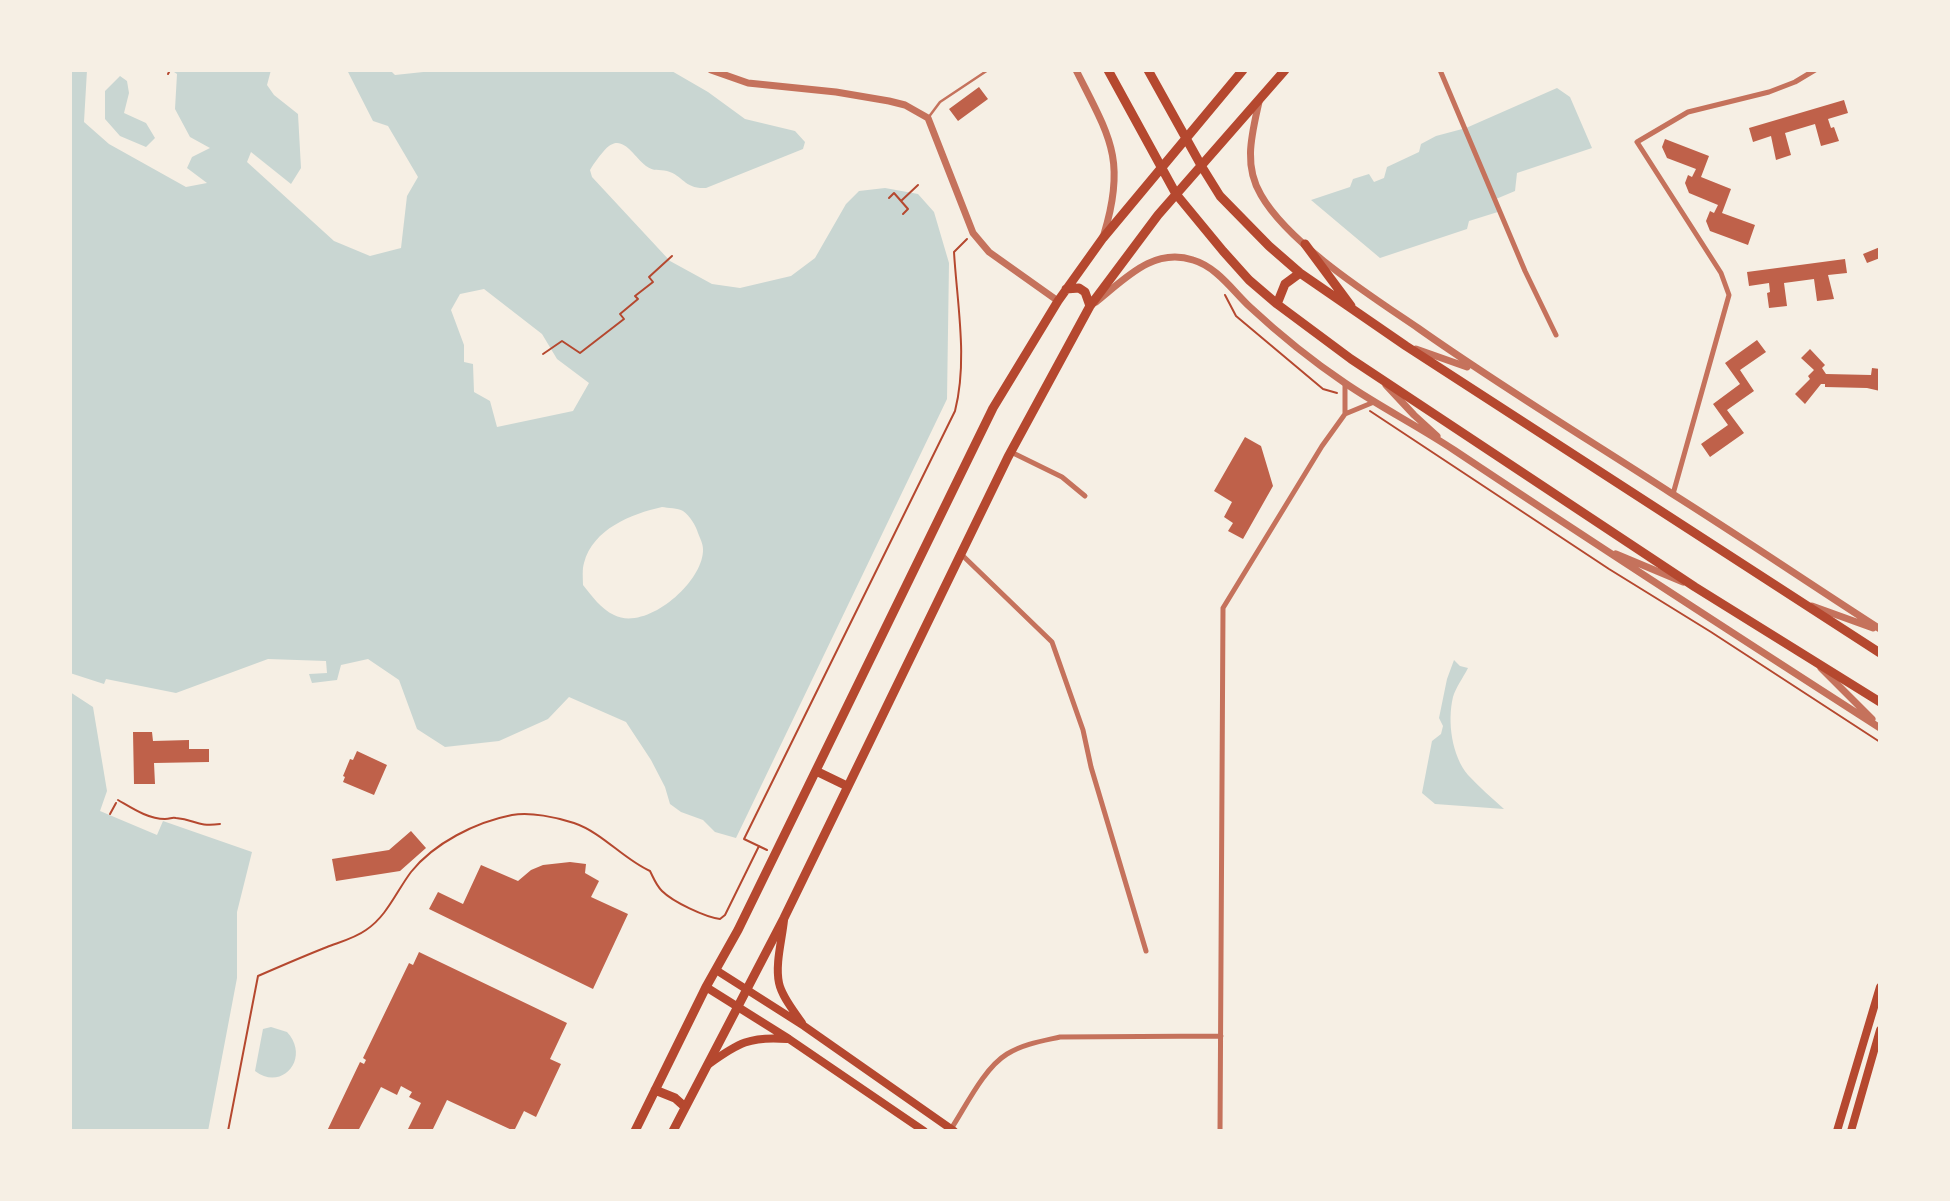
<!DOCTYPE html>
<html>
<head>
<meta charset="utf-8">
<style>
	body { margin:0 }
	#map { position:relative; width:1950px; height:1201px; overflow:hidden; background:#f6efe4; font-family:"Noto Serif",serif }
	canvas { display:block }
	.frame { position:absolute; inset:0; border:72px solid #f6efe4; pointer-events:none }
</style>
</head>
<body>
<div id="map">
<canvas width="1950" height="1201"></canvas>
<div class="frame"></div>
</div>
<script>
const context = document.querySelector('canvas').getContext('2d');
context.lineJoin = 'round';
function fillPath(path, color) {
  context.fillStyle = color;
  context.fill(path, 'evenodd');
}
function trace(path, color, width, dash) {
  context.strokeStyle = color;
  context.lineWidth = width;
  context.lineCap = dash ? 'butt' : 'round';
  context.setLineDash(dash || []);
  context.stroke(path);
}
const water = new Path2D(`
	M70 70H87L84 122 109 144 186 187 207 183 187 168 192 157 210 148 190 137 175 109 177 74 171 70H271L267 85 274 95 298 114 301 168 291 184 251 152 247 162 334 241 370 256 401 248 407 196 418 177 388 126 373 121 347 70H390L395 75 442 70H670L708 92 745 119 795 131 805 142 803 149 706 188C684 189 684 176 667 171 659 169 654 172 646 166 631 154 621 130 603 152 598 158 594 163 590 170L592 177 670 261 712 284 740 288 791 276 815 258 846 204 859 191 885 188 918 194 934 212 949 263 947 399 736 838 715 832 703 820 681 812 670 804 665 787 651 760 626 722 569 697 548 719 499 741 445 747 417 729 399 680 368 659 341 665 337 680 312 683 309 674 327 673 326 661 268 659 176 693 106 679 104 684 70 673ZM484 289 542 334 557 359 589 383 573 411 497 427 490 401 474 392 473 364 464 362V345L451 310 460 294ZM662 507C668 508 678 508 683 511 690 516 696 526 698 533 700 538 703 544 703 549 704 582 646 632 614 615 601 609 592 596 583 585 583 578 582 569 584 563 593 529 631 514 662 507Z
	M120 76 127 81 129 93 124 113 146 123 155 138 146 147 120 136 105 119V91Z
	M1557 88 1570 97 1592 148 1517 173 1515 191 1496 199 1501 211 1469 221 1467 229 1380 258 1311 200 1350 187 1353 179 1369 174 1374 182 1384 178 1387 167 1419 152 1421 144 1436 136 1466 128Z
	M1454 660 1460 666 1468 668C1463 678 1456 687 1453 697 1447 722 1452 756 1468 775 1479 787 1492 798 1504 809L1435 804 1422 793 1432 741 1441 734 1443 726 1439 718 1447 679Z
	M70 692 93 707 107 791 100 811 157 835 163 821 252 852 237 912V978L208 1131H70Z
	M271 1027 287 1032C311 1058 282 1092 255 1071L263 1029Z`);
const building = new Path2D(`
	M979 87 988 99 958 121 949 109Z
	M1844 100 1848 113 1828 119 1831 128 1834 127 1839 141 1821 146 1815 124 1785 133 1791 155 1776 160 1771 136 1753 142 1749 128Z
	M1665 139 1709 156 1701 177 1731 189 1722 213 1755 225 1748 245 1710 231 1706 221 1710 211 1714 213 1718 205 1689 193 1685 183 1688 175 1692 177 1696 169 1667 158 1662 147Z
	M1880 247V258L1867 263 1863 254Z
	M1845 259 1847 273 1828 275 1834 299 1817 301 1814 279 1784 283 1787 306 1769 308 1767 293 1770 292 1769 283 1749 286 1747 272Z
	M1757 340 1766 352 1740 370 1754 391 1727 410 1744 433 1710 457 1701 444 1728 425 1713 404 1740 384 1725 363Z
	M1810 349 1825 365 1822 368 1826 374 1871 375 1872 368 1880 369V391L1867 388 1825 387V384H1821L1805 404 1795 394 1810 379 1808 376 1814 370 1801 358Z
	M1245 437 1261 446 1273 486 1243 539 1228 531 1233 523 1224 517 1232 502 1214 491Z
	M133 732H152L153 741 189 740V749H209V762L154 763 155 784H134Z
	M357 751 387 765 374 795 343 782 345 777 343 776 350 759 353 760Z
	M411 831 426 848 400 871 336 881 332 859 389 850Z
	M570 862 586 864 585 873 599 881 591 897 628 914 593 989 429 909 438 892 463 904 481 865 518 881 531 870 543 865Z
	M419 952 567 1023 550 1059 561 1064 536 1117 524 1111 514 1131 447 1100 432 1131H407L421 1103 409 1097 412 1092 401 1086 397 1095 381 1087 358 1131H327L360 1062 364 1064 366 1060 363 1058 409 963 413 965Z`);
const path = new Path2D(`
	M168 74 170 70
	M889 198 894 193 908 209 903 214
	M901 201 918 185
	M1225 295 1236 316 1323 389 1337 393
	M543 354 562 341 580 353 624 319 620 314 638 299 635 296 653 282 649 277 672 256
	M1370 411 1609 569 1711 632 1880 742
	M118 800C132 808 148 819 165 819 171 819 171 817 176 818 196 820 197 827 220 824
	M110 814 116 803
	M767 850 744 839 955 411C968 360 957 303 954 252L967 239
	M228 1131 258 976C281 966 304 956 327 947 340 942 355 938 366 930 387 916 396 892 411 872 434 843 476 822 512 815 531 812 556 817 574 823 603 833 623 859 650 871 654 879 656 885 662 891 673 902 705 917 720 919L725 915 759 846`);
const service = new Path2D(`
	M928 118 940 102 988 70`);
const minor = new Path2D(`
	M1440 70 1525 271 1556 335
	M1345 414 1374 402
	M1345 414V383
	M1011 452 1062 477 1085 496
	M1673 494 1729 295 1721 273 1637 142 1688 112 1769 92 1795 82 1815 70
	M961 554 1052 642 1083 730 1091 767 1146 951
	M951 1129C966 1106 984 1068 1007 1054 1023 1044 1042 1041 1060 1037L1221 1036
	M1220 1131 1223 608 1322 446 1345 414`);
const tertiary = new Path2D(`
	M711 70 748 83 836 92 889 101 905 105 928 118 973 233 989 252 1058 301
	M1076 70C1109 136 1127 159 1104 234
	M1259 102C1252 134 1243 165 1261 195 1289 244 1371 296 1418 328 1500 386 1586 438 1671 493 1741 537 1810 584 1880 629
	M1096 302C1125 279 1153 247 1193 260 1217 267 1233 291 1250 307 1280 335 1311 360 1345 383 1380 407 1418 426 1454 450 1595 544 1737 636 1880 728
	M1416 349 1467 367
	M1386 385 1414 415 1437 436
	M1616 554 1683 582
	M1812 606 1873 628
	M1821 668 1872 719`);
const secondary = new Path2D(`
	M784 920C782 940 775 964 779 983 782 997 794 1011 802 1023
	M716 970 804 1026 954 1131
	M706 987 789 1039 924 1131
	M709 1064C738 1043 750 1036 787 1039
	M1837 1131 1880 987
	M1851 1131 1880 1030`);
const primary = new Path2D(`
	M1108 70 1176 194 1223 251 1249 280 1277 304 1351 359 1695 587 1880 702
	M1148 70 1202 167 1220 196 1269 246 1300 273 1406 346 1880 653
	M1305 244 1351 306
	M1066 289 1079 288 1085 292 1090 306
	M1277 304 1285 284 1300 273
	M816 771 847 786
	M655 1090 675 1098 685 1107
	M635 1131 706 987 738 930 993 408 1058 301 1103 238 1243 70
	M673 1131 784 918 1008 457 1090 306 1158 215 1285 70`);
fillPath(water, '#c9d6d2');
fillPath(building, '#bf614a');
trace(path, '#b5482f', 2);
trace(service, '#c5725c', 2.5);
trace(minor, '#c5725c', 5);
trace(tertiary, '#c5725c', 7);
trace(secondary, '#b5482f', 8);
trace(primary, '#b5482f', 9);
</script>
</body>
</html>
